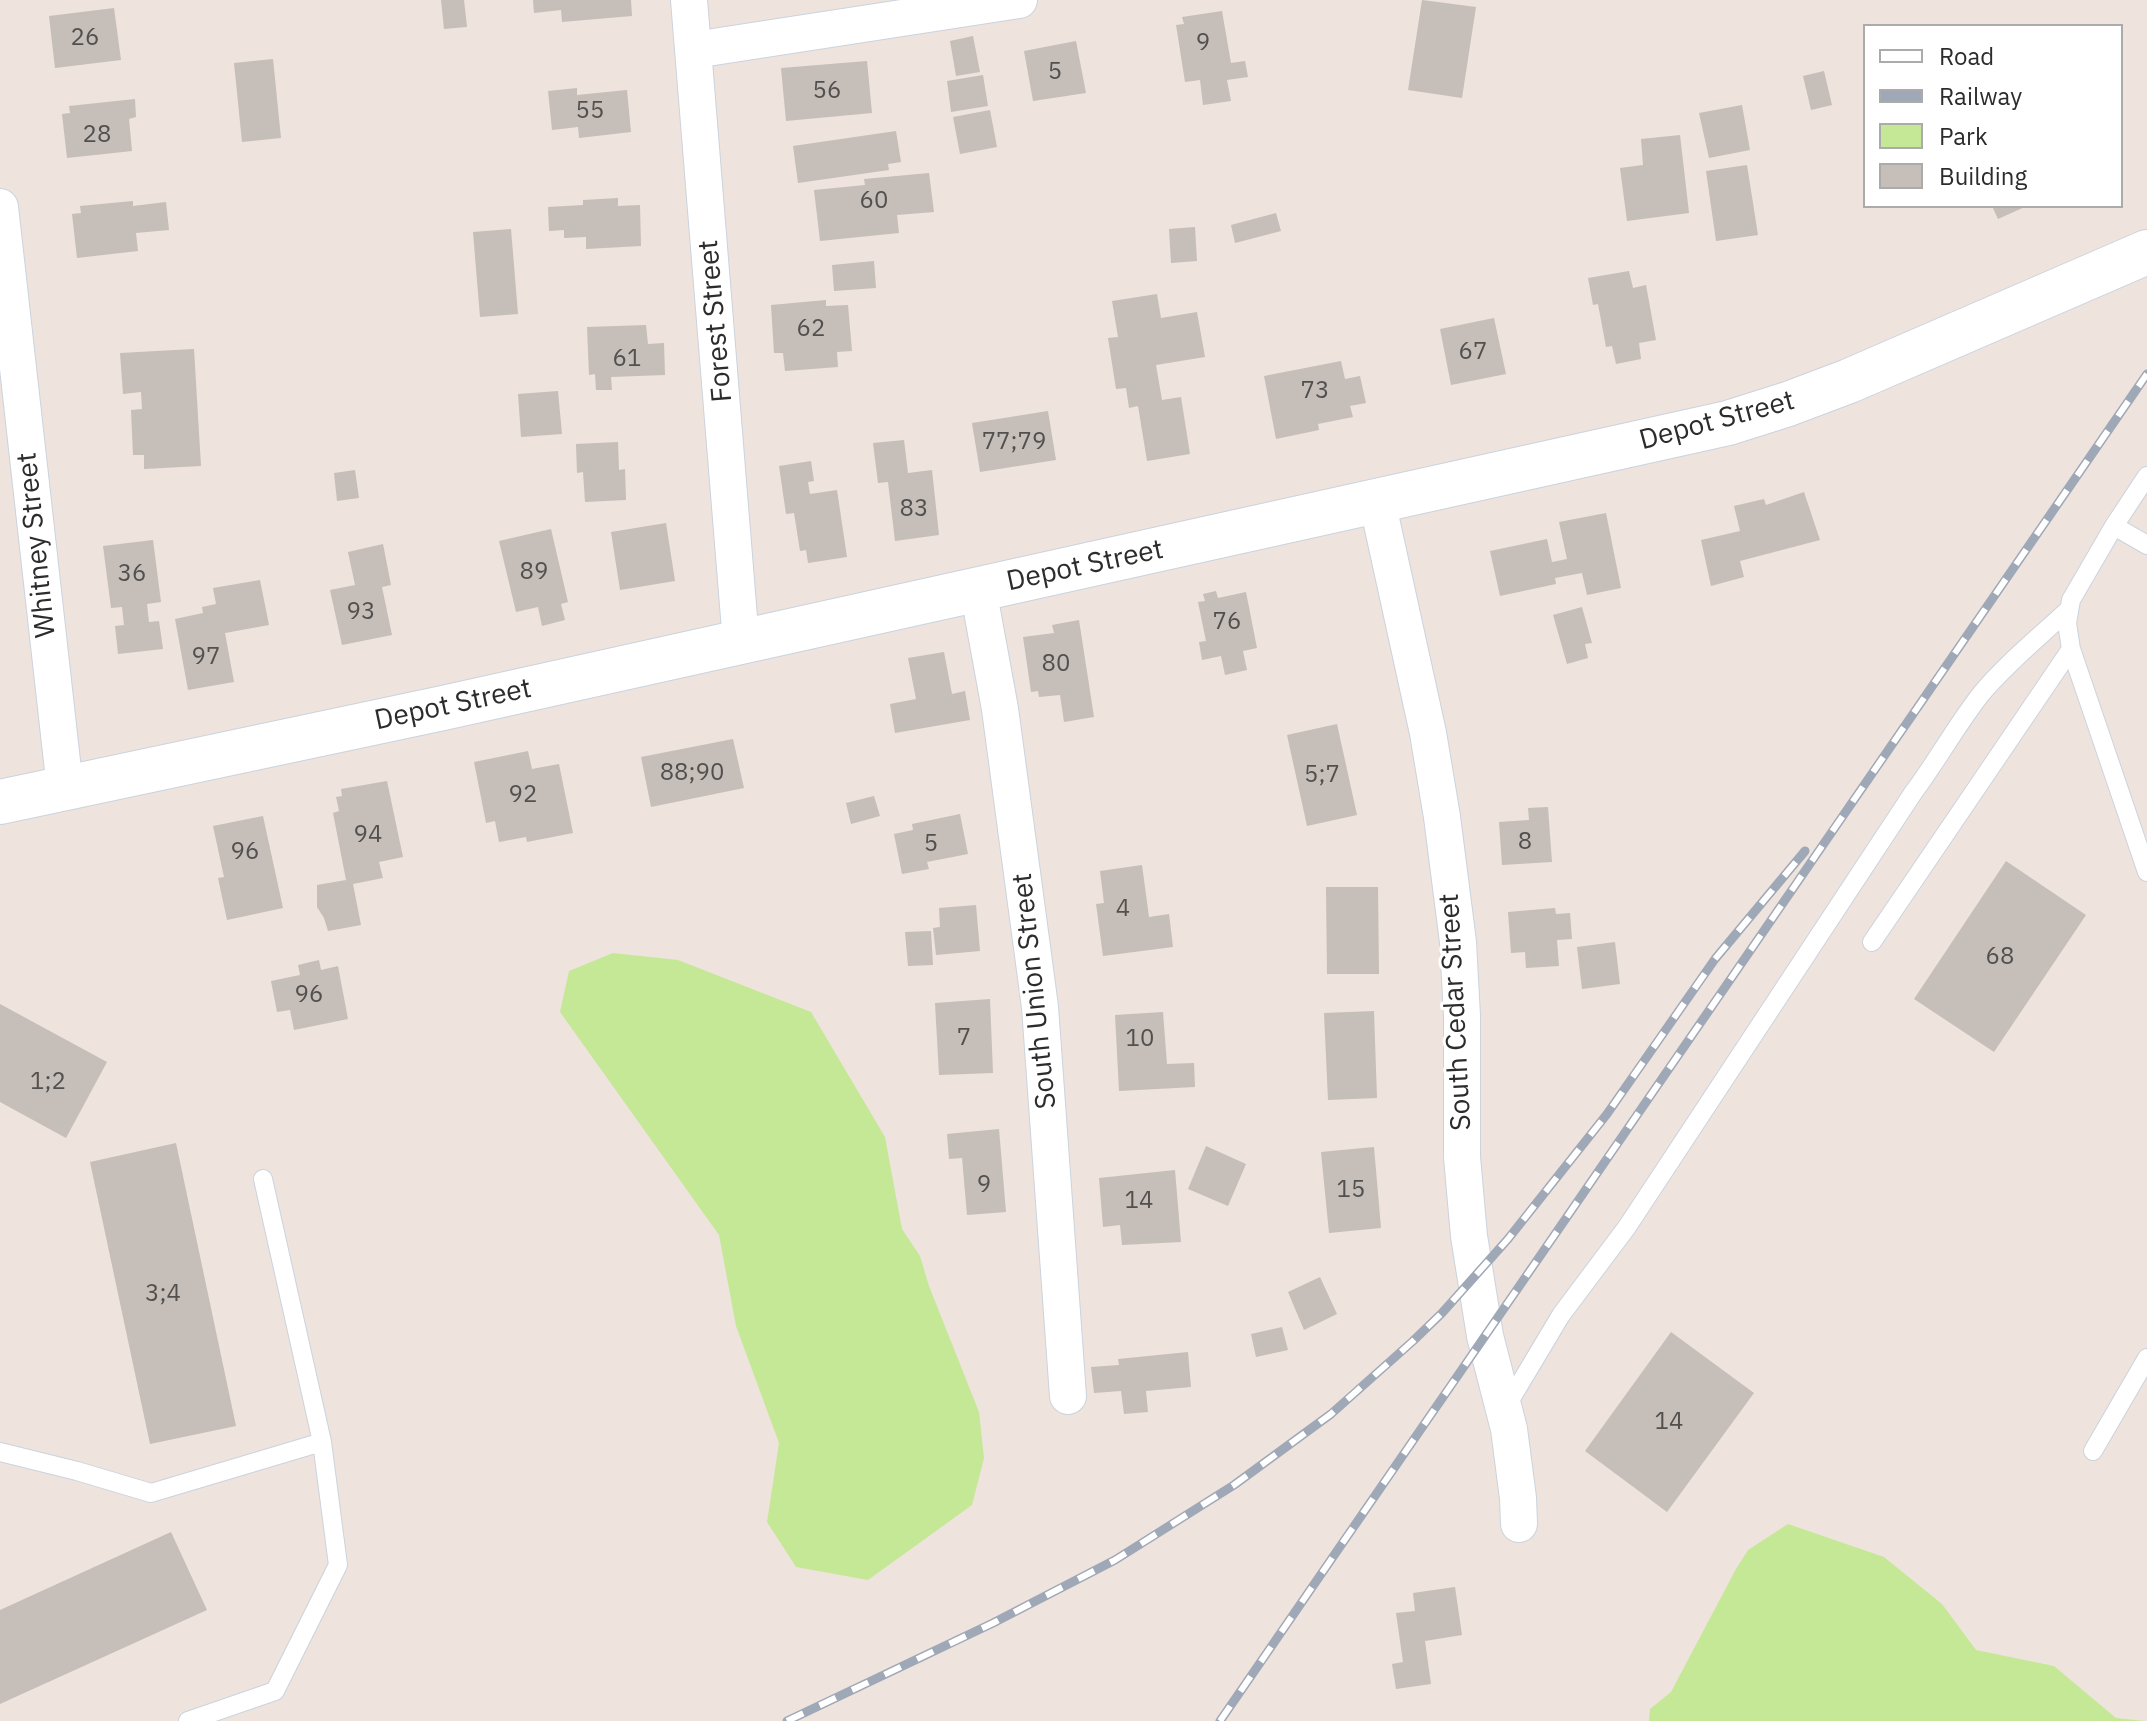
<!DOCTYPE html>
<html>
<head>
<meta charset="utf-8">
<style>
	body { margin:0 }
	#map { position:relative; width:2147px; height:1721px; overflow:hidden; background:#eee3dd; font-family:"IBM Plex Sans",sans-serif }
	canvas { display:block }
	.legend { position:absolute; left:1863px; top:24px; width:260px; height:184px; box-sizing:border-box; background:#fff; border:2px solid #ababab; margin:0; padding:10px 14px; list-style:none; font-size:24px; color:#2c2c2c }
	.legend li { display:flex; align-items:center; gap:16px; height:40px }
	.legend b { width:40px; border:2px solid #ababab }
</style>
</head>
<body>
<div id="map">
<canvas width="2147" height="1721"></canvas>
<ul class="legend">
<li><b style="height:10px;background:#fff"></b>Road</li>
<li><b style="height:10px;background:#9fa8b7"></b>Railway</li>
<li><b style="height:22px;background:#c5e896"></b>Park</li>
<li><b style="height:22px;background:#c6beb8"></b>Building</li>
</ul>
</div>
<script>
const context = document.querySelector('canvas').getContext('2d');
context.lineJoin = 'round';
function fillPath(path, color) {
  context.fillStyle = color;
  context.fill(path, 'evenodd');
}
function trace(path, color, width, dash) {
  context.strokeStyle = color;
  context.lineWidth = width;
  context.lineCap = dash ? 'butt' : 'round';
  context.setLineDash(dash || []);
  context.stroke(path);
}
function label(font, color, halo, rows, align = 'center') {
  context.font = font + ' "IBM Plex Sans",sans-serif';
  context.lineWidth = 6;
  context.setLineDash([]);
  context.textBaseline = 'middle';
  context.strokeStyle = halo;
  context.fillStyle = color;
  for (const [text, x, y, turn = 0] of rows) {
    context.save();
    context.translate(x, y);
    context.rotate((+turn || 0) * Math.PI / 180);
    context.textAlign = isNaN(turn) ? turn : align;
    if (halo) context.strokeText(text, 0, 0);
    context.fillText(text, 0, 0);
    context.restore();
  }
}
const green = new Path2D(`
	M613 953 678 960 811 1012 885 1137 902 1229 920 1256 929 1286 979 1412 984 1458 972 1505 868 1580 796 1567 767 1522 779 1443 736 1326 719 1235 560 1012 569 971Z
	M1788 1524 1884 1557 1942 1604 1976 1650 2054 1666 2116 1718 2145 1721H1649L1650 1709 1671 1692 1736 1569 1748 1550Z`);
const building = new Path2D(`
	M441 0H464L467 27 444 29Z
	M533 0H631L632 16 562 22 561 10 534 13Z
	M1422 0 1476 7 1462 98 1408 90Z
	M114 8 121 60 55 68 49 16Z
	M1222 11 1231 63 1245 61 1248 77 1227 80 1231 101 1203 105 1200 80 1185 82 1176 25 1184 24 1182 17Z
	M973 36 980 72 956 76 950 41Z
	M1076 41 1086 93 1033 101 1024 51Z
	M273 59 281 138 242 142 234 63Z
	M867 61 872 113 786 121 781 68Z
	M1824 71 1832 105 1811 110 1803 76Z
	M983 75 988 106 951 112 947 81Z
	M577 88V95L627 90 631 132 579 138 578 127 552 130 548 91Z
	M135 99 136 117 129 119 132 151 67 158 62 114 70 113 69 106Z
	M1742 105 1750 150 1709 158 1699 113Z
	M990 110 997 147 960 154 953 117Z
	M896 131 901 162 888 164 889 170 798 183 793 146Z
	M1680 135 1689 213 1627 221 1620 168 1643 165 1641 139Z
	M1747 165 1758 235 1716 241 1706 171Z
	M929 173 934 212 897 215 899 233 820 241 814 190 865 185 864 179Z
	M618 198V206L640 205 641 246 586 249V237L564 238V230L549 231 548 207 583 205V200Z
	M133 201V206L166 202 169 230 136 233 138 251 77 258 72 214 81 213 80 206Z
	M1992 206H2027L1998 219Z
	M1276 213 1281 231 1235 243 1231 225Z
	M1195 227 1197 261 1171 263 1169 229Z
	M511 229 518 314 480 317 473 232Z
	M874 261 876 288 834 291 832 265Z
	M1629 271 1633 288 1646 285 1656 340 1639 343 1641 359 1616 364 1612 346 1606 347 1598 304 1593 305 1588 278Z
	M1157 294 1161 318 1197 312 1205 357 1156 365 1162 400 1181 397 1190 454 1147 461 1138 406 1129 408 1126 388 1116 389 1108 338 1118 337 1112 301Z
	M826 300V306L848 305 852 351 837 352 838 367 785 371 783 353H774L771 305Z
	M1494 318 1506 374 1451 385 1440 329Z
	M646 325 648 344 664 343 665 375 611 377 612 390H596L595 374 589 375 587 327Z
	M194 349 201 466 144 469V455H133L131 410 142 409 141 392 123 394 120 353Z
	M1341 361 1345 379 1360 376 1366 403 1350 406 1353 417 1318 424 1319 430 1276 439 1264 376Z
	M558 391 562 434 521 437 518 394Z
	M1048 411 1056 460 980 472 972 423Z
	M904 440 908 473 932 470 939 535 895 541 888 482 878 483 873 443Z
	M618 442 619 470 625 469 626 500 585 502 583 472 577 473 576 444Z
	M811 461 814 481 808 482 810 494 837 490 847 557 808 563 806 550 800 551 794 513 786 514 779 466Z
	M355 470 359 498 337 501 334 473Z
	M1804 492 1820 540 1740 561 1744 577 1711 586 1701 540 1740 531 1734 506 1764 499 1766 505Z
	M1606 513 1621 588 1587 595 1582 573 1555 578 1556 584 1500 596 1490 551 1547 539 1552 562 1567 559 1559 522Z
	M666 523 675 581 620 590 611 532Z
	M551 529 568 602 561 604 565 620 542 626 538 607 516 612 499 541Z
	M153 540 161 602 147 604 149 622 159 621 163 649 118 654 115 626 124 625 122 607 111 608 103 546Z
	M383 544 391 585 382 587 392 635 342 645 330 590 355 585 348 552Z
	M260 580 269 625 225 633 234 682 188 690 175 619 203 613 202 607 216 604 213 588Z
	M1216 591 1218 598 1246 592 1257 648 1243 651 1247 670 1225 675 1221 656 1202 660 1199 642 1206 641 1198 602 1205 601 1203 594Z
	M1582 607 1592 643 1585 644 1588 658 1567 664 1553 615Z
	M1079 620 1094 717 1064 722 1060 695 1039 697 1038 691 1031 692 1023 637 1054 633 1052 625Z
	M944 652 952 694 965 691 970 720 895 733 890 704 916 699 908 658Z
	M1337 724 1357 815 1307 826 1287 735Z
	M733 739 744 788 651 807 641 757Z
	M528 751 532 769 559 764 573 833 527 842 526 837 499 842 495 821 486 823 474 762Z
	M387 781 403 857 379 862 383 878 353 884 361 925 328 931 324 918 317 907V885L346 880 333 813 339 811 336 797 342 796 341 789Z
	M874 796 880 816 851 824 846 803Z
	M1548 807 1552 862 1502 865 1499 822 1529 820 1528 808Z
	M960 814 968 854 927 862 929 869 902 874 894 834 913 830 912 824Z
	M263 816 283 908 227 920 218 878 224 877 213 826Z
	M2006 861 2086 915 1994 1052 1914 999Z
	M1142 865 1149 917 1169 914 1173 947 1103 956 1096 904 1104 903 1100 871Z
	M1326 887H1378L1379 974H1327Z
	M976 905 980 951 936 955 933 928 940 927 939 908Z
	M1555 908 1556 914 1570 913 1572 939 1557 940 1559 966 1526 968 1525 952 1511 953 1508 912Z
	M931 931 933 965 908 966 905 932Z
	M1615 942 1620 984 1582 989 1577 947Z
	M319 960 321 970 338 966 348 1019 294 1030 290 1010 277 1012 271 981 300 975 298 965Z
	M990 999 993 1073 939 1075 935 1003Z
	M0 1004 107 1062 66 1138 0 1102Z
	M1374 1011 1377 1098 1328 1100 1324 1013Z
	M1163 1012 1167 1064 1194 1063 1195 1087 1119 1091 1115 1015Z
	M999 1129 1006 1212 967 1215 962 1158 949 1159 947 1134Z
	M176 1143 236 1426 150 1444 90 1162Z
	M1206 1146 1246 1164 1228 1206 1188 1189Z
	M1374 1147 1381 1228 1329 1233 1321 1152Z
	M1175 1170 1181 1242 1122 1245 1120 1225 1103 1227 1099 1178Z
	M1320 1277 1337 1314 1304 1330 1288 1292Z
	M1282 1327 1288 1350 1256 1357 1251 1334Z
	M1671 1332 1754 1393 1667 1512 1585 1451Z
	M1188 1352 1191 1387 1146 1391 1148 1412 1124 1414 1121 1391 1094 1393 1091 1367 1119 1365 1118 1359Z
	M171 1532 207 1610 0 1704V1610Z
	M1455 1587 1462 1635 1425 1641 1431 1684 1396 1689 1392 1664 1403 1662 1396 1613 1415 1611 1413 1593Z`);
const lane = new Path2D(`
	M2147 476 2114 526 2071 600 2067 623 2071 649 2147 872
	M2114 526 2147 545
	M1872 942 2071 649
	M1506 1407 1561 1315 1627 1227 1913 793C1937 761 1956 726 1981 694 2006 664 2038 638 2067 611
	M2093 1451 2147 1358
	M0 1452 77 1471 151 1493 322 1442 263 1179
	M188 1721 275 1691 338 1565 322 1442`);
const street = new Path2D(`
	M689 0 741 642
	M694 50 1019 0
	M0 207 65 788
	M1377 501 1428 733 1442 817 1458 942 1462 1016V1157L1469 1236 1485 1336 1509 1429 1518 1498 1519 1524
	M978 589 1000 709 1040 1007 1068 1396`);
const secondary = new Path2D(`
	M0 802 443 708 1728 423 1788 404 1849 381 2147 252`);
const rail = new Path2D(`
	M787 1721 993 1623 1115 1560 1234 1485 1331 1414 1413 1341 1442 1313 1508 1239 1607 1114 1715 959 1805 851
	M1220 1721 2147 374`);
const numberNames = [
	["26",85,38],
	["9",1203,43],
	["5",1055,72],
	["56",827,91],
	["55",590,111],
	["28",97,135],
	["60",874,201],
	["62",811,329],
	["67",1473,352],
	["61",627,359],
	["73",1315,391],
	["77;79",1014,442],
	["83",914,509],
	["89",534,572],
	["36",132,574],
	["93",361,612],
	["76",1227,622],
	["97",206,657],
	["80",1056,664],
	["88;90",692,773],
	["5;7",1322,775],
	["92",523,795],
	["94",368,835],
	["8",1525,842],
	["5",931,844],
	["96",245,852],
	["4",1123,909],
	["68",2000,957],
	["96",309,995],
	["7",964,1038],
	["10",1140,1039],
	["1;2",48,1082],
	["9",984,1185],
	["15",1351,1190],
	["14",1139,1201],
	["3;4",163,1294],
	["14",1669,1422]
];
const streetNames = [
	["Forest Street",716,321,-95],
	["Depot Street",1717,421,-15],
	["Whitney Street",37,545,-96],
	["Depot Street",1085,566,-12],
	["Depot Street",453,705,-12],
	["South Union Street",1035,991,-96],
	["South Cedar Street",1456,1012,-93]
];
fillPath(green, '#c5e896');
fillPath(building, '#c6beb8');
trace(lane, '#cbd3de', 20);
trace(street, '#cbd3de', 38);
trace(secondary, '#cbd3de', 46);
trace(lane, '#fff', 18);
trace(street, '#fff', 36);
trace(secondary, '#fff', 44);
trace(rail, '#9fa8b7', 9);
trace(rail, '#fff', 6, [18]);
label('24px', '#52504f', null, numberNames);
label('28px', '#2c2c2c', '#fff', streetNames);
</script>
</body>
</html>
